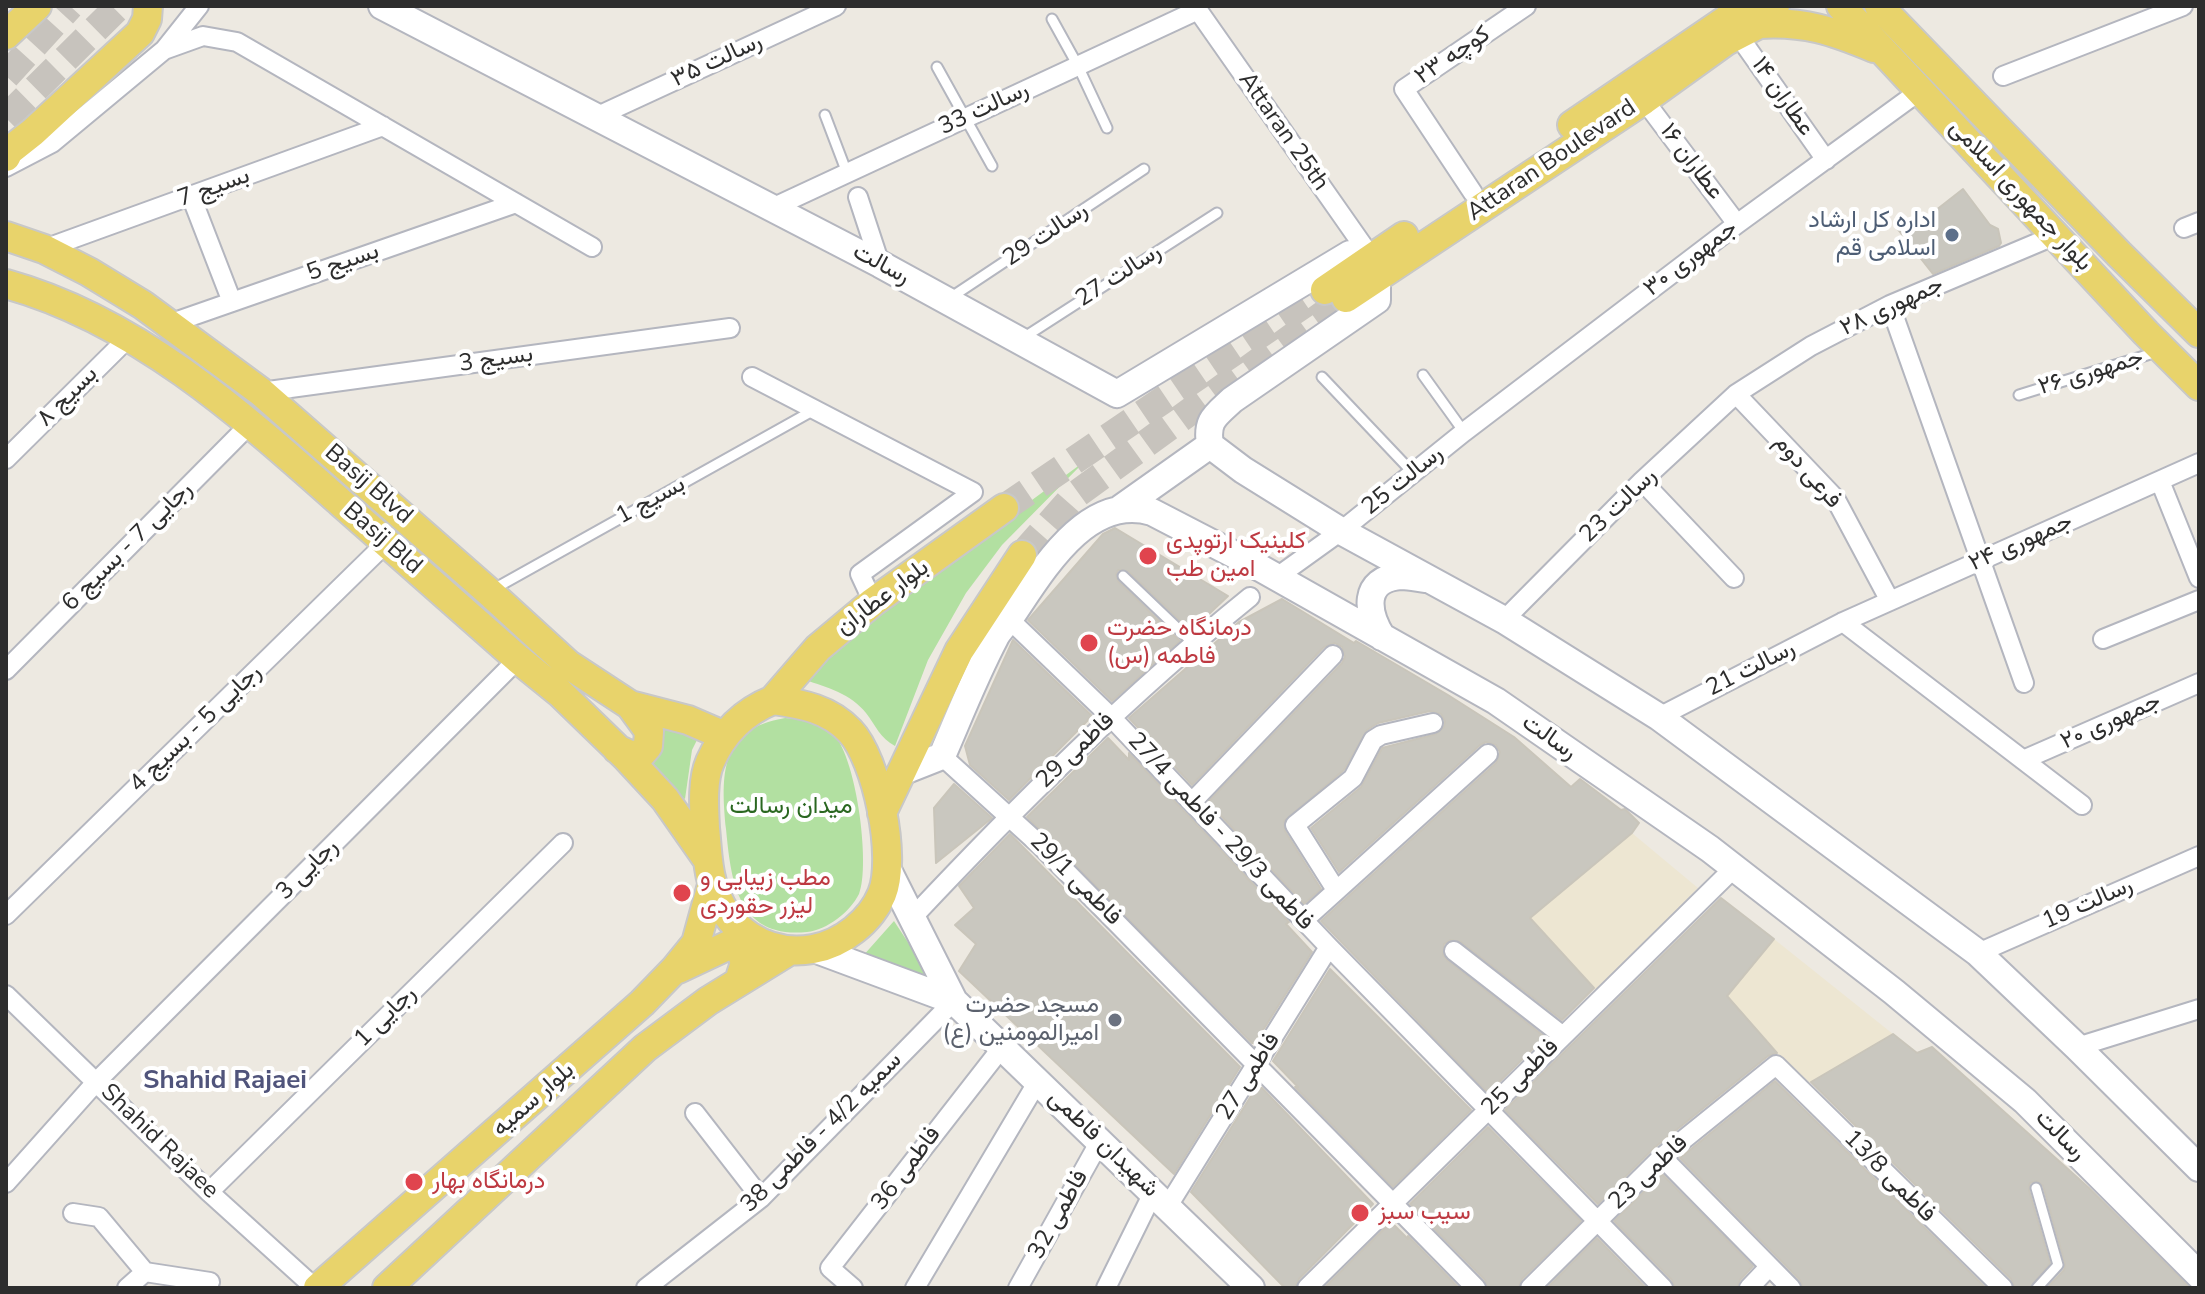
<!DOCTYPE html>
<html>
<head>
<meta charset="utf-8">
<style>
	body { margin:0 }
	#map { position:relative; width:2205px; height:1294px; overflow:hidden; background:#ede9e1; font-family:"Nunito Sans",sans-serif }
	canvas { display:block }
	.frame { position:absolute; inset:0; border:8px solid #2d2d2d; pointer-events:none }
</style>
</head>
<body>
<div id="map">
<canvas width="2205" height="1294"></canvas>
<div class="frame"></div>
</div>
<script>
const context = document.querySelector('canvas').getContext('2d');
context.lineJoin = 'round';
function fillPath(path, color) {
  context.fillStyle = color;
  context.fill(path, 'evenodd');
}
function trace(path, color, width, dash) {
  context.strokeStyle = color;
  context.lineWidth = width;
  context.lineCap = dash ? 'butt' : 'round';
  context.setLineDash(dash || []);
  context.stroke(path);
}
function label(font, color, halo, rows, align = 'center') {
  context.font = font + ' "Nunito Sans",Vazirmatn,sans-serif';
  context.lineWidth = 8;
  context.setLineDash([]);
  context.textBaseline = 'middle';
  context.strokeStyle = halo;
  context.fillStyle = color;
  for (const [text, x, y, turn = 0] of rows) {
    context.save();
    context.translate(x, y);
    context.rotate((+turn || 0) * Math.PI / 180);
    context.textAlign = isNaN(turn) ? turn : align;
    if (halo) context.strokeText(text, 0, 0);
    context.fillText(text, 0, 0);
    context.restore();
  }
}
const education = new Path2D(`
	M1632 833 1698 888 1597 991 1530 918Z
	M1774 939 1893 1034 1808 1084 1777 1053 1727 996Z`);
const green = new Path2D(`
	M1085 461 1002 545 966 593 928 660 895 746C880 738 876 726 866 713 851 694 827 687 805 680L820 656Z
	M785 718C801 719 817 722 831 732 856 751 871 866 859 894 850 912 827 930 807 932 737 939 731 880 726 829 721 775 719 729 785 718Z
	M655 723 701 732 692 750 685 799 677 794 643 763Z
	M894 921 936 985 862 957Z`);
const building = new Path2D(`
	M1963 189 1990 225 1998 229 2001 243 1999 246 1933 274 1896 227 1906 220 1917 225Z
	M1115 528 1228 596 1191 631 1128 571 1118 570 1116 575 1118 581 1180 641 1112 701 1028 620 1103 534Z
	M1282 599 1354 643 1356 641 1448 695 1514 737 1571 787 1580 779 1621 810 1625 809 1639 823 1632 833 1530 918 1594 988 1562 1020 1461 942 1450 940 1444 944 1443 955 1447 960 1545 1037 1488 1093 1321 921 1496 763 1500 752 1496 745 1486 742 1480 745 1339 872 1311 828 1361 787 1382 748 1436 734 1444 727 1445 721 1441 714 1430 711 1378 723 1367 730 1344 770 1284 821 1285 831 1321 889 1304 904 1208 802 1342 663 1345 657 1342 647 1335 643 1324 647 1192 785 1129 718 1239 622Z
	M1013 640 1092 716 1009 800 970 765 965 746Z
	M1108 738 1129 760V753L1289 922 1286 924 1312 952 1255 1043H1252L1027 817Z
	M954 784 992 818 936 863 934 808Z
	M1010 834 1240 1067 1174 1174 959 971 976 944 955 925 974 908 959 886Z
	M1721 898 1774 939 1727 996 1777 1053 1768 1056 1654 1148 1598 1204 1505 1110Z
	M1330 969 1471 1110 1393 1187 1295 1087H1298L1273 1061Z
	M1893 1034 1917 1053 1932 1047 2089 1188 2190 1288H2047L2064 1270 2065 1264 2043 1186 2037 1181 2030 1183 2029 1190 2050 1263 2030 1288H2015L2011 1279 1811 1082Z
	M1775 1081 1986 1288H1803L1800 1280 1680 1158Z
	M1256 1088H1262L1373 1204 1299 1279 1295 1288H1285L1191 1192Z
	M1488 1127 1581 1221 1522 1279 1518 1288H1488L1485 1280 1410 1204Z
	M1662 1174 1753 1266 1740 1280 1737 1288H1675L1672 1280 1614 1221Z
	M1391 1222 1408 1239V1236L1459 1288H1324Z
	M1597 1238 1646 1288H1547Z`);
const primaryTunnel = new Path2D(`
	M6 76 70 6
	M6 118 119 6
	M1004 508 1325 290
	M1022 555 1074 496 1346 298`);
const lane = new Path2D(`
	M1052 19 1078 66 1107 128
	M937 67 992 166
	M825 115 847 173
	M950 298 1144 169
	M1023 338 1217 213
	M1423 375 1464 432
	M1322 377 1413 473
	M2019 395 2160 351
	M1123 576 1193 643
	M492 590 814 410
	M2036 1188 2058 1265 2037 1288`);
const street = new Path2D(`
	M1195 6 1371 257
	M1738 35 1826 160
	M164 50 199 6
	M2003 76 2183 6
	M1644 100 1737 224
	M598 116 836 6
	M6 167 52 143 164 50 203 36 237 42 592 247
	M1473 193 1404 89 1526 6
	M191 196 232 302
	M858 197 880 264
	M770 209 1198 10
	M2184 228 2199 222
	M44 249 383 126
	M1890 305 2024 683
	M169 324 516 203
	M752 377 973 492 860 574 873 602
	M261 392 730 328
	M1736 394 1835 498 1890 601
	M6 459 130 336
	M1642 481 1734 578
	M2160 481 2199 578
	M1277 577 1341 531 1464 432 1737 224 1921 90
	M1009 619 1111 717 1329 947 1663 1288
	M1504 620 1642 481 1736 394 1811 346 1890 305 2056 235
	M1843 622 2082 805
	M2103 639 2199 600
	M6 670 251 423
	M1659 717 1843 622 2199 463
	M942 756 1040 845 1476 1288
	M2023 760 2199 683
	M1192 802 1333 655
	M1336 890 1295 825 1353 778 1373 740 1381 735 1433 723
	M6 915 386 543
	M912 918C1019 804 1129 695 1250 597
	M1304 920 1488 754
	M1454 951 1563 1036
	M1978 953 2199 856
	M6 995 209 1192 315 1288
	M2077 1047 2199 1009
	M695 1113 761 1198
	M1662 1157 1791 1288
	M6 1183 97 1081 518 659
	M209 1192 563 843
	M1168 1206 1329 947
	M73 1213 99 1217 145 1272
	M127 1288 145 1272 210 1282
	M646 1288 761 1198 954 1001
	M853 1288 830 1268 1003 1046
	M915 1288 1035 1086 1040 1082
	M1018 1288 1100 1141
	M1106 1288 1153 1193
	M1307 1288 1734 868
	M1530 1288 1662 1157 1776 1065 2003 1288
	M1749 1288 1769 1267`);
const secondary = new Path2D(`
	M382 6 880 264 1117 394 1350 254 1371 257
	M1377 277V300L1232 400C1215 416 1206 420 1210 445L1243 470 1341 531 1504 620 1659 717 1978 953 2077 1047 2199 1168
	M1121 508 1210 445
	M1382 637C1367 613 1361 579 1401 576 1409 576 1418 578 1426 579
	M904 771 942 756C959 717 975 676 995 638 998 631 1005 625 1010 618 1041 573 1086 492 1152 512L1262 569 1496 701 1710 849 1894 992 2025 1101 2199 1275
	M887 868 954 1001 1251 1288
	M814 949 954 1001`);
const primary = new Path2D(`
	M1841 6 2146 333 2199 386
	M1879 6 2119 254 2199 333
	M1759 24C1805 21 1833 31 1874 48
	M6 35 37 6
	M1572 125 1726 20 1742 6
	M6 157 9 151 33 132 140 33 147 19 148 6
	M6 236 44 249 89 272 143 305 261 392 489 592 569 665 630 705 688 720 725 736
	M6 284C136 320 241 414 340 502 399 554 459 607 518 659L560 693 627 758 665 799 707 859
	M1325 290 1404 236
	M1346 298 1644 100 1726 41 1759 24 1771 14 1775 6
	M773 700C803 704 829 709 850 731 877 759 897 858 882 894 871 921 842 944 813 949 766 957 724 929 712 882 707 865 707 846 705 828 704 808 702 780 710 762 723 732 743 712 773 700Z
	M773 700 818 648 873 602 1004 508
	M617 749 630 755 641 754 648 746 649 731 630 705
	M882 813 959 651 1022 555
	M678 969 729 945 741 951 745 963 741 975
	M318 1288 642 1003 674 970 696 943 712 885
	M387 1288 645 1048 708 1001 789 951`);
const markers = [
	[1952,235,8,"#5c6f8a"],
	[1148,556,10,"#e0444e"],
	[1089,643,10,"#e0444e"],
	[682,893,10,"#e0444e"],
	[1115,1020,8,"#6b7280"],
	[414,1182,10,"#e0444e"],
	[1360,1213,10,"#e0444e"]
];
const streetNames = [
	["کوچه ۲۳",1453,56,-34],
	["رسالت ۳۵",717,61,-25],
	["عطاران ۱۴",1782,97,55],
	["رسالت 33",984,109,-25],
	["Attaran 25th",1283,132,55],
	["Attaran Boulevard",1552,161,-34],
	["عطاران ۱۶",1691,162,53],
	["بسیج 7",214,188,-20],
	["بلوار جمهوری اسلامی",2020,196,47],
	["رسالت 29",1046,235,-34],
	["جمهوری ۳۰",1691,259,-37],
	["بسیج 5",343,263,-19],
	["رسالت",881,265,28],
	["رسالت 27",1119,276,-33],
	["جمهوری ۲۸",1892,307,-25],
	["بسیج 3",496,360,-8],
	["جمهوری ۲۶",2091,373,-17],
	["بسیج ۸",68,397,-45],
	["فرعی دوم",1807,472,49],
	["رسالت 25",1403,481,-39],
	["Basij Blvd",368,485,41],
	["بسیج 1",651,501,-29],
	["رسالت 23",1619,506,-44],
	["Basij Bld",382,539,41],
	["جمهوری ۲۴",2021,543,-24],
	["رجایی 7 - بسیج 6",128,547,-45],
	["بلوار عطاران",883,598,-37],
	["رسالت 21",1751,669,-27],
	["جمهوری ۲۰",2111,722,-24],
	["رجایی 5 - بسیج 4",196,729,-44],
	["رسالت",1549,738,35],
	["فاطمی 29",1076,751,-44],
	["فاطمی 29/3 - فاطمی 27/4",1220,832,47],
	["رجایی 3",308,870,-45],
	["فاطمی 29/1",1075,880,45],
	["رسالت 19",2088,904,-24],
	["رجایی 1",386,1017,-45],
	["فاطمی 27",1249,1077,-58],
	["فاطمی 25",1521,1078,-45],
	["بلوار سمیه",534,1100,-41],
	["سمیه 4/2 - فاطمی 38",822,1133,-45],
	["رسالت",2060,1136,45],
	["Shahid Rajaee",159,1142,44],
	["شهیدان فاطمی",1103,1144,44],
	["فاطمی 36",907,1169,-53],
	["فاطمی 23",1649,1173,-43],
	["فاطمی 13/8",1889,1177,45],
	["فاطمی 32",1059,1215,-61]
];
const serviceNames = [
	["اداره کل ارشاد",1936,221],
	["اسلامی قم",1936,249]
];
const healthNames = [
	["کلینیک ارتوپدی",1166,542],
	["امین طب",1166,570],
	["درمانگاه حضرت",1107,629],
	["فاطمه (س)",1107,657],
	["مطب زیبایی و",700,879],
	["لیزر حقوردی",700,907],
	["درمانگاه بهار",432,1182],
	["سیب سبز",1378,1213]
];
const parkNames = [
	["میدان رسالت",791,807]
];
const worshipNames = [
	["مسجد حضرت",1099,1006],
	["امیرالمومنین (ع)",1099,1034]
];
const neighbourhoodNames = [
	["Shahid Rajaei",225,1082]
];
fillPath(education, '#ede6d2');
fillPath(green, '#b2e0a1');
fillPath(building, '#c9c7bf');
trace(building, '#c9c5ba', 2);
trace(primaryTunnel, '#c7c3bd', 28, [28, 14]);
trace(lane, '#b4b6bf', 13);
trace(street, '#b4b6bf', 22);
trace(secondary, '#b4b6bf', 30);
trace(primary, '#c8c8c8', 32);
trace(lane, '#fff', 9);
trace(street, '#fff', 18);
trace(secondary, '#fff', 26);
trace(primary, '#e8d36b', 28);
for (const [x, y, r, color] of markers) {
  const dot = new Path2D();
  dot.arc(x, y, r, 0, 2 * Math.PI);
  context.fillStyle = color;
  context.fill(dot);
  trace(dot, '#fff', 3);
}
label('24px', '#2d2d2d', '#fff', streetNames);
label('24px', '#4e5e75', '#fff', serviceNames, 'right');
label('24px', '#be3a42', '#fff', healthNames, 'left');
label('24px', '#2a6720', '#fff', parkNames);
label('24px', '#5b616d', '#fff', worshipNames, 'right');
label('bold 26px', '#50547b', '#fff', neighbourhoodNames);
</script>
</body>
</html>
